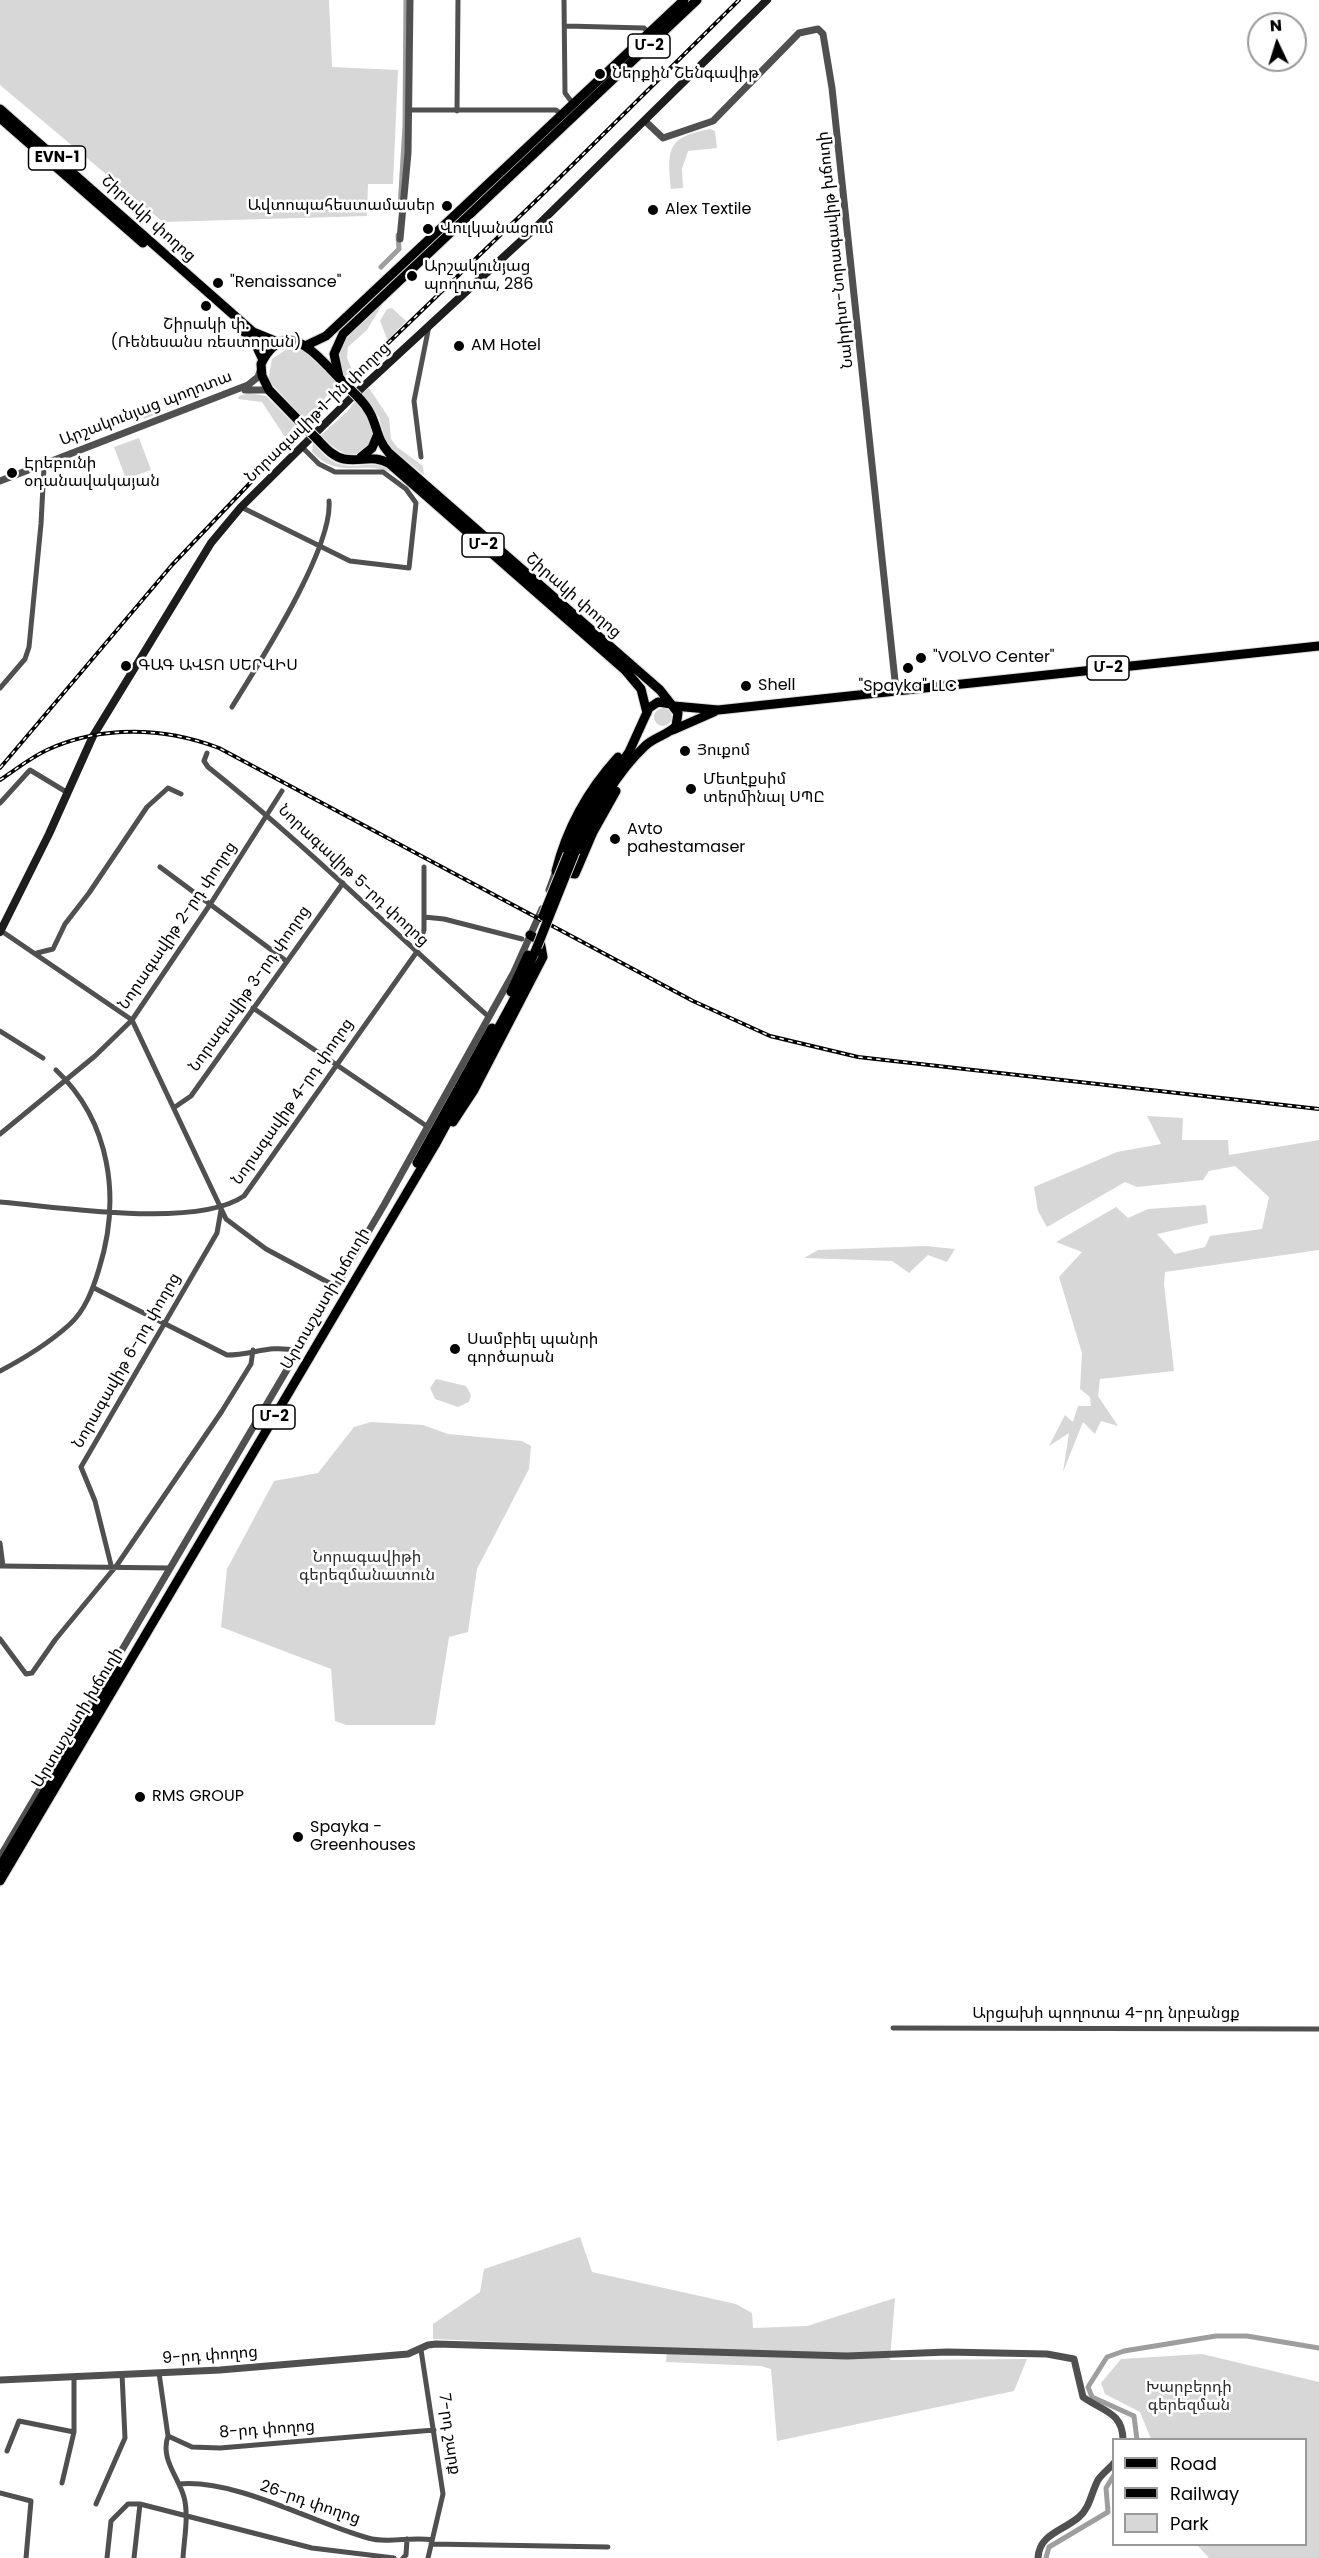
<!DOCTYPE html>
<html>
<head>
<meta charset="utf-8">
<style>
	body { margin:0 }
	#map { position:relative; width:1319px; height:2558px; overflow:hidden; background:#fff; font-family:Poppins,sans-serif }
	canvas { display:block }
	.legend { position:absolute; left:1112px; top:2438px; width:195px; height:108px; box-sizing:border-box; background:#fff; border:2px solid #999; margin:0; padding:8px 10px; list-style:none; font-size:18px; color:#000 }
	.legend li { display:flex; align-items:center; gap:12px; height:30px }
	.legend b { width:30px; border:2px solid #999 }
	.north { position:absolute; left:1247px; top:12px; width:60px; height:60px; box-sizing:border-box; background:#fff; border:2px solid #999; border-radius:50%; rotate:356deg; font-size:16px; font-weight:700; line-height:24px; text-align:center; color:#000 }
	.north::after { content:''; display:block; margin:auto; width:21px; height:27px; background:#000; clip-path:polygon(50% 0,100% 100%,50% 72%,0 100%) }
</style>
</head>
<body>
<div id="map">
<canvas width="1319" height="2558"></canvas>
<ul class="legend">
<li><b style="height:8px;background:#000"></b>Road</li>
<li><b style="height:8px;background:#000"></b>Railway</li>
<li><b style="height:16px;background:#d7d7d7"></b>Park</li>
</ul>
<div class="north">N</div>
</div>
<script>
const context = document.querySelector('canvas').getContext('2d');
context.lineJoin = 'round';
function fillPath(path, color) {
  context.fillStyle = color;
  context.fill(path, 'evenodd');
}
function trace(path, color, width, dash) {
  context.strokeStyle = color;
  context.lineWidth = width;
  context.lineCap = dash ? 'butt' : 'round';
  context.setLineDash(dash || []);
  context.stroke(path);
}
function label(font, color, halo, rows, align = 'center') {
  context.font = font + ' Poppins,"Noto Sans Armenian",sans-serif';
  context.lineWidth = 5;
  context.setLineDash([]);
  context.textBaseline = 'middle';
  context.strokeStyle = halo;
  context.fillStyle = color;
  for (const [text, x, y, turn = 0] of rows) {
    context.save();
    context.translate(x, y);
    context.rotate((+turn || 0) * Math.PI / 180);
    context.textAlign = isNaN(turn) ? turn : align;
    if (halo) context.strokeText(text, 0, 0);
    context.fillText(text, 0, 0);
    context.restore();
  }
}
const green = new Path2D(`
	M0 0H329L332 67 398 70 393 184H368L367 216 163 222 0 85Z
	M710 129 715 131 717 148 688 151 682 169 683 188 671 189C667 149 667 137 710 129Z
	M383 303 367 330 348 347 347 358 352 370 344 377C328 344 361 323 383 303Z
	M392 308 406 321 388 341 380 321 387 309Z
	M287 349 304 351 338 383 312 413 303 418 268 380 272 359Z
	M369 388 389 418 391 439 397 447 423 466 424 475 386 444 379 417 361 394Z
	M249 393 266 396 295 425 285 437 262 402 238 399 239 396Z
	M156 401 160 413 144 419 139 407Z
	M355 401 366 411 373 435C360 467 338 454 321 435L347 412Z
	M139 438 151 470 126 479 114 447Z
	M313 443C322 452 330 463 343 465 362 469 376 458 392 473 362 459 340 481 312 452Z
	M654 717a9 9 0 1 1 18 0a9 9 0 1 1-18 0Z
	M1147 1116 1183 1118 1182 1140H1228L1229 1155 1319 1140V1250L1165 1272 1164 1284 1174 1371 1100 1379 1098 1396 1118 1426 1101 1421 1095 1434 1083 1422 1063 1472 1069 1433 1049 1446 1065 1415 1073 1422 1078 1406H1091L1090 1397 1080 1389 1082 1353 1059 1277 1082 1252 1056 1242 1116 1207 1128 1218 1148 1209 1206 1205 1208 1223 1157 1234 1175 1254 1205 1247 1210 1236 1262 1229 1269 1197 1235 1166 1209 1171 1203 1180 1137 1187 1125 1182 1047 1227 1038 1211 1034 1187 1117 1152 1161 1144Z
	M926 1246 955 1249 947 1262 928 1255 909 1273 892 1261 804 1258 818 1250Z
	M436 1379 466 1386 471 1395 469 1402 458 1407 435 1399 430 1388Z
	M371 1422 423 1425 448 1434 522 1441 531 1446 529 1469 477 1569 468 1632 449 1637 435 1725H346L335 1721 331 1669 221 1627 227 1569 274 1481 318 1473 354 1427Z
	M580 2237 592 2272 736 2304 752 2313 753 2328 807 2326 895 2298 890 2360 1027 2359 1014 2391 777 2441 771 2369 761 2366 666 2362 667 2349 433 2339V2324L480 2292 484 2269Z
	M1202 2354 1319 2382V2558H1209L1197 2545 1306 2544V2440L1151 2439 1140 2412 1105 2394 1101 2383 1121 2359Z`);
const canal = new Path2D(`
	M400 208 405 126 406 0
	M381 267 399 249 398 235
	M1137 2440 1134 2416 1092 2397 1088 2387 1107 2357 1124 2351 1216 2336H1247L1319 2348
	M1046 2558 1049 2547 1108 2512 1106 2488 1114 2475`);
const minor = new Path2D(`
	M564 0 565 93 574 105
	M566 26 644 28 649 33
	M409 110H556L562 115
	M457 111 458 0
	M421 457 414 401 429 326
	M241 507 350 561 409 568 416 503 406 489 383 472H335L319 464 302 447
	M0 688 25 659 29 647 41 524 44 467
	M232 707C259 663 333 549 329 501
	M207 753 204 761 208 767C306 845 395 934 489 1017
	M0 803 30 770 68 793
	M160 867 285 960
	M424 917 444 919 522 939
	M0 930 132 1020 226 1219 266 1249 335 1286
	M37 953 53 949 65 924 89 893 147 807 168 788 181 794
	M253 1008 428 1127
	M0 1031 43 1058
	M175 1107 191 1096 343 883
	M0 1134 95 1056 132 1020 211 903 282 791
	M0 1202C60 1207 196 1229 244 1196L416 953 424 930V867
	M94 1288 227 1355C254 1355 268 1344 298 1351
	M0 1371C23 1359 50 1342 69 1325 85 1311 93 1289 99 1269 121 1199 111 1122 56 1070
	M0 1543 3 1566
	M111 1565 95 1501 81 1467 217 1233 221 1210
	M0 1566 170 1568
	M0 1639 26 1674 32 1673 55 1640 117 1565 222 1411 251 1364 253 1350
	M893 2028 1319 2029
	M421 2350 443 2494 428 2558
	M159 2373 168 2436 192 2447 220 2448 434 2430
	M168 2436C160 2459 178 2476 184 2497 189 2516 184 2539 183 2558
	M7 2451 19 2421 74 2432V2377
	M62 2483 74 2432
	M179 2484C237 2479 313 2523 368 2538 388 2544 412 2536 432 2540
	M0 2493 31 2501 26 2558
	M96 2504 125 2438 122 2374
	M431 2544 608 2547
	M107 2558 111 2521 128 2504H140L312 2548 394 2558
	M134 2558 140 2504
	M403 2558 406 2555 407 2539`);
const tertiary = new Path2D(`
	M645 121 663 138 713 121 799 33 818 29 823 34 832 88 896 690
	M400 239 408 153 410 0
	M245 390H269
	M0 481 248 385 258 377 260 371
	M549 890 556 871
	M0 1857 384 1205 514 972 542 909
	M0 2380 220 2370 408 2354 428 2345 436 2344 847 2356 947 2352 1047 2354 1074 2359 1083 2397C1102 2411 1123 2412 1123 2440
	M1038 2558C1039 2534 1063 2531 1079 2517 1090 2508 1091 2493 1098 2480 1102 2474 1109 2469 1114 2463`);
const secondary = new Path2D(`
	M0 932 49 834 93 736 211 543 241 507 353 396 535 228 767 0`);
const primary = new Path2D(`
	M307 345 326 336 684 0
	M339 377 334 354 343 334 697 0
	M674 706 718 710 1319 646
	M673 730 714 712`);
const trunk = new Path2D(`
	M0 109 253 332 280 343
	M0 118 143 243
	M243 331 254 341 263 360
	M358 397C380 419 372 434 389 453L660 690 671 704
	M299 421 269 390 262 376 261 364C286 313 318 357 341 380
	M317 439C325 447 333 457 344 459 361 462 374 454 390 464L625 670 641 689 647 713
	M361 457 372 448 377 436
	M616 791 593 832 575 874 556 871C567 827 588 790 618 757
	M568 852 595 800 629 752 649 708 658 702 671 704 678 713 676 726C668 735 654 737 645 746 614 775 594 815 575 852
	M511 992 528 955
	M453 1122 474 1090 543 957 540 941 530 935
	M417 1163 492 1028
	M0 1867 117 1670
	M0 1881 435 1145 512 1003 537 947`);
const rail = new Path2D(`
	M0 768 172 565 331 398 546 191 739 0
	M0 780C15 770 30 758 47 750 101 725 164 727 219 748L693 1001 770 1036 858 1057 1319 1109`);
const trunkBridge = new Path2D(`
	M341 380 358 397
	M299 421 317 439
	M543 916 568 854
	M537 947 575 852`);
const markers = [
	[600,74,6,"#000"],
	[447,206,6,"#000"],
	[653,210,6,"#000"],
	[428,229,6,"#000"],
	[412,276,6,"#000"],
	[218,283,6,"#000"],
	[206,306,6,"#000"],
	[459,346,6,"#000"],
	[12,473,6,"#000"],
	[921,658,6,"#000"],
	[126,666,6,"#000"],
	[908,668,6,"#000"],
	[746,686,6,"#000"],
	[685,751,6,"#000"],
	[691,789,6,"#000"],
	[615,839,6,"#000"],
	[455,1349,6,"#000"],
	[140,1797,6,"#000"],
	[298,1837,6,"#000"]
];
const shields = [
	[649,46,42],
	[57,158,57],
	[483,545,42],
	[1108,668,42],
	[274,1417,42]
];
const shieldNames = [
	["Մ-2",649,46],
	["EVN-1",57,158],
	["Մ-2",483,545],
	["Մ-2",1108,668],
	["Մ-2",274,1417]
];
const poiNames = [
	["Ներքին Շենգավիթ",612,74],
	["Ավտոպահեստամասեր",435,206,"right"],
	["Alex Textile",665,210],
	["Վուլկանացում",440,229],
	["Արշակունյաց",424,267],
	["պողոտա, 286",424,285],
	["\"Renaissance\"",230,283],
	["Շիրակի փ.",206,325,"center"],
	["(Ռենեսանս ռեստորան)",206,343,"center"],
	["AM Hotel",471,346],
	["Էրեբունի",24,464],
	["օդանավակայան",24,482],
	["\"VOLVO Center\"",933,658],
	["ԳԱԳ ԱՎՏՈ ՍԵՐՎԻՍ",138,666],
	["Shell",758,686],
	["\"Spayka\" LLC",908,687,"center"],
	["Յուքոմ",697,751],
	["Մետէքսիմ",703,780],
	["տերմինալ ՍՊԸ",703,798],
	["Avto",627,830],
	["pahestamaser",627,848],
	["Սամբիել պանրի",467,1340],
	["գործարան",467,1358],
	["RMS GROUP",152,1797],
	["Spayka -",310,1828],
	["Greenhouses",310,1846]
];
const streetNames = [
	["Շիրակի փողոց",148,219,42],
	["Նաիրիտ-Նորագավիթ խճուղի",836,250,-96],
	["Արշակունյաց պողոտա",146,409,-21],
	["Նորագավիթ 1-ին փողոց",318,413,-44],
	["Շիրակի փողոց",573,596,41],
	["Նորագավիթ 5-րդ փողոց",353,876,43],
	["Նորագավիթ 2-րդ փողոց",178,926,-56],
	["Նորագավիթ 3-րդ փողոց",250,989,-55],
	["Նորագավիթ 4-րդ փողոց",293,1102,-55],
	["Արտաշատի խճուղի",326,1299,-60],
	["Նորագավիթ 6-րդ փողոց",127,1361,-60],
	["Արտաշատի խճուղի",78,1718,-59],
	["Արցախի պողոտա 4-րդ նրբանցք",1106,2014],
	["9-րդ փողոց",210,2356,-4],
	["8-րդ փողոց",267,2430,-4],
	["7-րդ շարք",449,2434,82],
	["26-րդ փողոց",310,2503,19]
];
const parkNames = [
	["Նորագավիթի",367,1558],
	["գերեզմանատուն",367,1576],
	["Խարբերդի",1189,2388],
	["գերեզման",1189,2406]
];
fillPath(green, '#d7d7d7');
trace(canal, '#9e9e9e', 5);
trace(primary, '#dbdbdb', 11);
trace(trunk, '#dbdbdb', 11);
trace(minor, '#505050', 5);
trace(tertiary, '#505050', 7);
trace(secondary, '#1d1d1d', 8);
trace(primary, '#000', 9);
trace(trunk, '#000', 9);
trace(rail, '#000', 4);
trace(rail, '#fff', 1.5, [4.5]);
trace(trunkBridge, '#dbdbdb', 11, []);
trace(trunkBridge, '#000', 9);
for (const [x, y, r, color] of markers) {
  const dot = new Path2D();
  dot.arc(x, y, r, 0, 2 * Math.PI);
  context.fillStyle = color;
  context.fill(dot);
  trace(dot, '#fff', 2);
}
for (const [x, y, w] of shields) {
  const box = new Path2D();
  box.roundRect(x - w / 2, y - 12, w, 24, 4.5);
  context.fillStyle = '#fff';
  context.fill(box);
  trace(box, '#000', 1.5);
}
label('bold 15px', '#000', null, shieldNames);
label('16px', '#000', '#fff', poiNames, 'left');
label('16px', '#000', '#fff', streetNames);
label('16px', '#2e2e2e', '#fff', parkNames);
</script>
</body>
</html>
